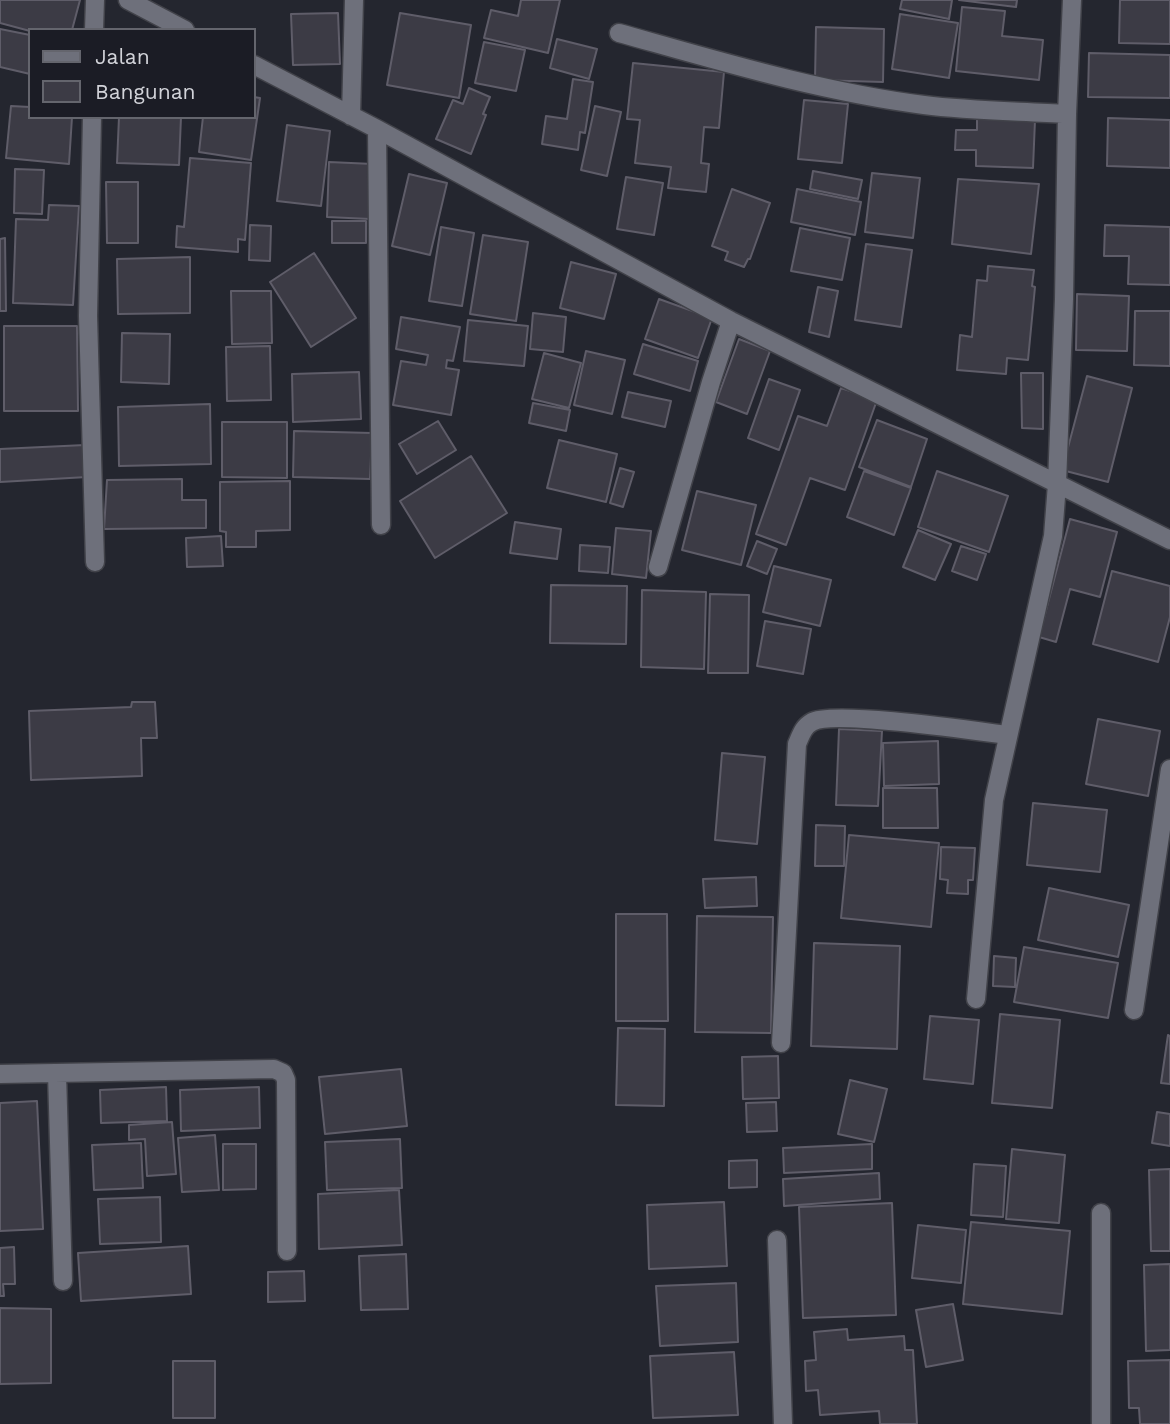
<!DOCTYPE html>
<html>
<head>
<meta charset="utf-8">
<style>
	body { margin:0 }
	#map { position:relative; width:1170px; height:1424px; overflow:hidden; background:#24262f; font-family:"Work Sans",sans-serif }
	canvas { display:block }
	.legend { position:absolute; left:28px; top:28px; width:228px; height:91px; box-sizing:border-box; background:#1b1c25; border:2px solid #64656d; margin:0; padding:9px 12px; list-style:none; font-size:21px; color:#d2d3d9 }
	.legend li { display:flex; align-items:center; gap:14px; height:35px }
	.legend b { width:35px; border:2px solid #64656d }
</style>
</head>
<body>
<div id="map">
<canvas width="1170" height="1424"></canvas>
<ul class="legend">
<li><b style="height:9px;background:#6e707b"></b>Jalan</li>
<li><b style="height:19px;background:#3c3b45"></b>Bangunan</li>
</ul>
</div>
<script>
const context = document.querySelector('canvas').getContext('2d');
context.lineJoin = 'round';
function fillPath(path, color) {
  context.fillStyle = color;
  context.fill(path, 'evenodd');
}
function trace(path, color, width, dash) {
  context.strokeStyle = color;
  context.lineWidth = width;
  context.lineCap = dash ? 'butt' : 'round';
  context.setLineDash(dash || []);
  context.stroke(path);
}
const building = new Path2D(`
	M0 0H80L72 30 30 31 0 23Z
	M521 0H560L548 53 484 38 491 10 518 16Z
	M902 0H952L949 19 900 9Z
	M959 0H1017L1016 7Z
	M1120 0H1170V44L1119 43Z
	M962 7 1005 11 1002 36 1043 40 1039 80 956 71Z
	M338 13 340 64 293 65 291 14Z
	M400 13 471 25 459 98 387 85Z
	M900 14 958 23 949 78 892 69Z
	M816 27 884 29 883 82 815 80Z
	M0 29 30 35V74L0 67Z
	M557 39 597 49 589 79 550 68Z
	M484 42 525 50 516 91 475 83Z
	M1089 53 1170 55V98L1088 97Z
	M633 63 724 72 719 128 704 127 701 163 709 164 706 192 668 188 671 167 635 163 640 120 627 119Z
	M573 79 593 82 585 133 580 132 578 150 542 144 546 116 567 119Z
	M469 88 490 97 483 114 486 115 471 154 436 139 453 100 463 104Z
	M254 97 260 98 251 160 199 152 203 117H254Z
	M804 100 848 104 842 163 798 159Z
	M11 106 30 107V117H72L69 164 6 158Z
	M595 106 621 112 607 176 581 170Z
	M119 117H181L179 165 117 163Z
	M977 117 1035 120 1033 168 976 166V150H955L956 130H977Z
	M1108 118 1170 120V168L1107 166Z
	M287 125 330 131 321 206 277 201Z
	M190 158 251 163 245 240 238 239V252L176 247 177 226 184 227Z
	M329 162 373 164 370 219 327 217Z
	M15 169 44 170 42 214 14 213Z
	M813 171 862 180 858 199 810 189Z
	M872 173 920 178 913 238 865 232Z
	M409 174 447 183 430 255 392 246Z
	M626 177 663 183 654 235 617 229Z
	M958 179 1039 184 1031 254 952 244Z
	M106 182H138V243H107Z
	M732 189 770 203 750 259H748L744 267 725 260 728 252 712 246Z
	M797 189 861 202 855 235 791 222Z
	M49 205 79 206 73 305 13 303 16 219 48 220Z
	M332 221H366V243H332Z
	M250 225 271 226 270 261 249 260Z
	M1105 225 1170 227V285L1128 284 1129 256H1104Z
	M441 227 474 233 462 306 429 301Z
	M800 228 850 238 842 280 791 271Z
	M483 235 528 242 516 321 470 314Z
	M5 238 6 311H0V239Z
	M866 244 912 250 901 327 855 320Z
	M314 253 356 318 311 347 270 282Z
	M190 257V313L118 314 117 259Z
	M571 262 616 274 604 319 560 308Z
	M988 266 1034 270 1032 286 1035 287 1028 360 1007 358 1006 374 957 370 960 335 972 337 977 280 987 281Z
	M818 287 838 291 829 337 809 332Z
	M231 291H271L272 343 232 344Z
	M1077 294 1129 296 1127 351 1076 350Z
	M659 299 712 318 698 358 645 339Z
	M1135 311H1170V366L1134 365Z
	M533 313 566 317 563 352 530 349Z
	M401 317 460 327 453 361 447 360 446 368 459 370 451 415 393 405 401 361 426 365 428 355 396 349Z
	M468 320 528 326 524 366 464 361Z
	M4 326H77L78 411H4Z
	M122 333 170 334 169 384 121 382Z
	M739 339 770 351 747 414 716 402Z
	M643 344 698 361 690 391 634 374Z
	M270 346 271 400 227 401 226 347Z
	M586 351 625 360 612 414 574 405Z
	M544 353 581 363 569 408 532 399Z
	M359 372 361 419 293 422 292 374Z
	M1021 373H1043V429L1022 428Z
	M1087 376 1132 388 1108 482 1062 470Z
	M769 379 800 390 779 450 748 438Z
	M841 388 877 400 845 490 810 478 786 545 756 534 798 416 827 426Z
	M628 392 671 401 665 427 622 417Z
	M533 403 570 410 566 431 529 423Z
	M210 404 211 464 119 466 118 407Z
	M877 420 927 439 911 487 859 467Z
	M438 421 456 450 417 474 399 444Z
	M222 422H287V478L222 477Z
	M294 431 372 433 370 479 293 477Z
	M559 440 617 454 606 502 547 488Z
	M85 445 87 477 0 482V449Z
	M471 456 507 513 435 558 400 501Z
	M620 468 634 472 623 507 610 503Z
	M864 471 911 488 894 535 847 517Z
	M937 471 1008 496 989 552 918 527Z
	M182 479V500H206V528L104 529 107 480Z
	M290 481V530L256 531V547H226V532L220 531V482Z
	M697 491 756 505 741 565 682 550Z
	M1070 519 1117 532 1100 597 1070 589 1056 642 1039 637Z
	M515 522 561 529 557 559 510 553Z
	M616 528 651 531 646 578 612 574Z
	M918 530 951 544 935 580 903 567Z
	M221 536 223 566 187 567 186 538Z
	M757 541 777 549 767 574 747 566Z
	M580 545 610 547 608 573 579 571Z
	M961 546 986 554 977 580 952 571Z
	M774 566 831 580 820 626 763 612Z
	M1112 571 1170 586V617L1158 662 1093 644Z
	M551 585 627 586 626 644 550 643Z
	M642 590 706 592 704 669 641 667Z
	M710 594 749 595 748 673H708Z
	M765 621 811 629 803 674 757 666Z
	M132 702H155L157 738H141L142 776 31 780 29 711 131 707Z
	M1098 719 1160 731 1148 796 1086 784Z
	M839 729 882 731 878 806 836 805Z
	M938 741 939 784 884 786 883 743Z
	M722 753 765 757 757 844 715 840Z
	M883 788H937L938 828H883Z
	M1033 803 1107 810 1100 872 1027 865Z
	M816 825 845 826 844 866H815Z
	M849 835 939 843 931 927 841 918Z
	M941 847 975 848 973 880H968V894L947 893 948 880 940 879Z
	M756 877 757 906 705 908 703 879Z
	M1049 888 1129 905 1118 957 1038 940Z
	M616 914H667L668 1021H616Z
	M697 916 773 917 771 1033 695 1032Z
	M814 943 900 946 897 1049 811 1046Z
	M1024 947 1118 963 1108 1018 1014 1002Z
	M994 956 1016 958 1015 987 993 986Z
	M1000 1014 1060 1020 1052 1108 992 1103Z
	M930 1016 979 1020 973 1084 924 1079Z
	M618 1028 665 1029 664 1106 616 1105Z
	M1168 1035 1170 1036V1084L1161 1083Z
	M778 1056 779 1098 743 1099 742 1057Z
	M401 1069 407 1126 325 1134 319 1077Z
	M850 1080 887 1089 874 1142 838 1134Z
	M166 1087 167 1121 101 1123 100 1090Z
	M259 1087 260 1128 181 1131 180 1090Z
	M37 1101 43 1229 0 1231V1103Z
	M776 1102 777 1131 747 1132 746 1103Z
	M1157 1112 1170 1114V1146L1152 1143Z
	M172 1122 176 1174 147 1176 145 1139 129 1140V1125Z
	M215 1135 219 1190 182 1192 178 1138Z
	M400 1139 402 1188 327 1190 325 1142Z
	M141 1143 143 1188 94 1190 92 1145Z
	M223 1144H256V1189L223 1190Z
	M872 1144V1169L784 1173 783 1148Z
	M1012 1149 1065 1155 1059 1223 1006 1219Z
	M757 1160V1187L729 1188V1161Z
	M974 1164 1006 1166 1003 1217 971 1215Z
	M1170 1169V1251H1151L1149 1170Z
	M879 1173 880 1199 784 1206 783 1179Z
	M399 1190 402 1245 319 1249 318 1194Z
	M160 1197 161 1242 100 1244 98 1199Z
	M724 1202 727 1266 649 1269 647 1205Z
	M892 1203 896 1315 803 1318 799 1207Z
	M971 1222 1070 1231 1062 1314 963 1304Z
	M918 1225 966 1230 961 1283 912 1278Z
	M188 1246 191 1294 81 1301 78 1253Z
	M14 1247 15 1284H3L4 1296H0V1248Z
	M406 1254 408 1309 361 1310 359 1256Z
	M1170 1264V1350L1146 1351 1144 1265Z
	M304 1271 305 1301 268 1302V1272Z
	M736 1283 738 1342 660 1346 656 1286Z
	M953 1304 963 1360 926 1367 916 1310Z
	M0 1308 51 1309V1383L0 1384Z
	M847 1329 848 1340 904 1336 905 1350H913L917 1424H880L879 1411 820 1415 818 1390 806 1391 805 1361 816 1360 814 1332Z
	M734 1352 738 1415 653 1418 650 1356Z
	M1170 1360V1424H1140L1139 1408H1129L1128 1361Z
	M173 1361H215V1418H173Z`);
const street = new Path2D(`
	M128 0 185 30
	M94 30 95 0
	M619 33C719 61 821 92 924 105 971 111 1020 111 1067 114
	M254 65 377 129 731 321 1170 540
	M351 116 354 0
	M92 117 88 316 95 562
	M377 129 381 525
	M658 567 711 382 731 321
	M976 999 994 800 1053 536 1057 484 1064 299 1067 114 1072 0
	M1134 1010 1170 769
	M781 1043 797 744C801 735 803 727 812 722 832 710 976 731 1007 735
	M57 1073 63 1281
	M0 1074 274 1069 283 1073 286 1080 287 1251
	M777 1240 783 1424
	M1101 1424V1213`);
fillPath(building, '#3c3b45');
trace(building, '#5f5d69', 2);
trace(street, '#414249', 21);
trace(street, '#6e707b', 18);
</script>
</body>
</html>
